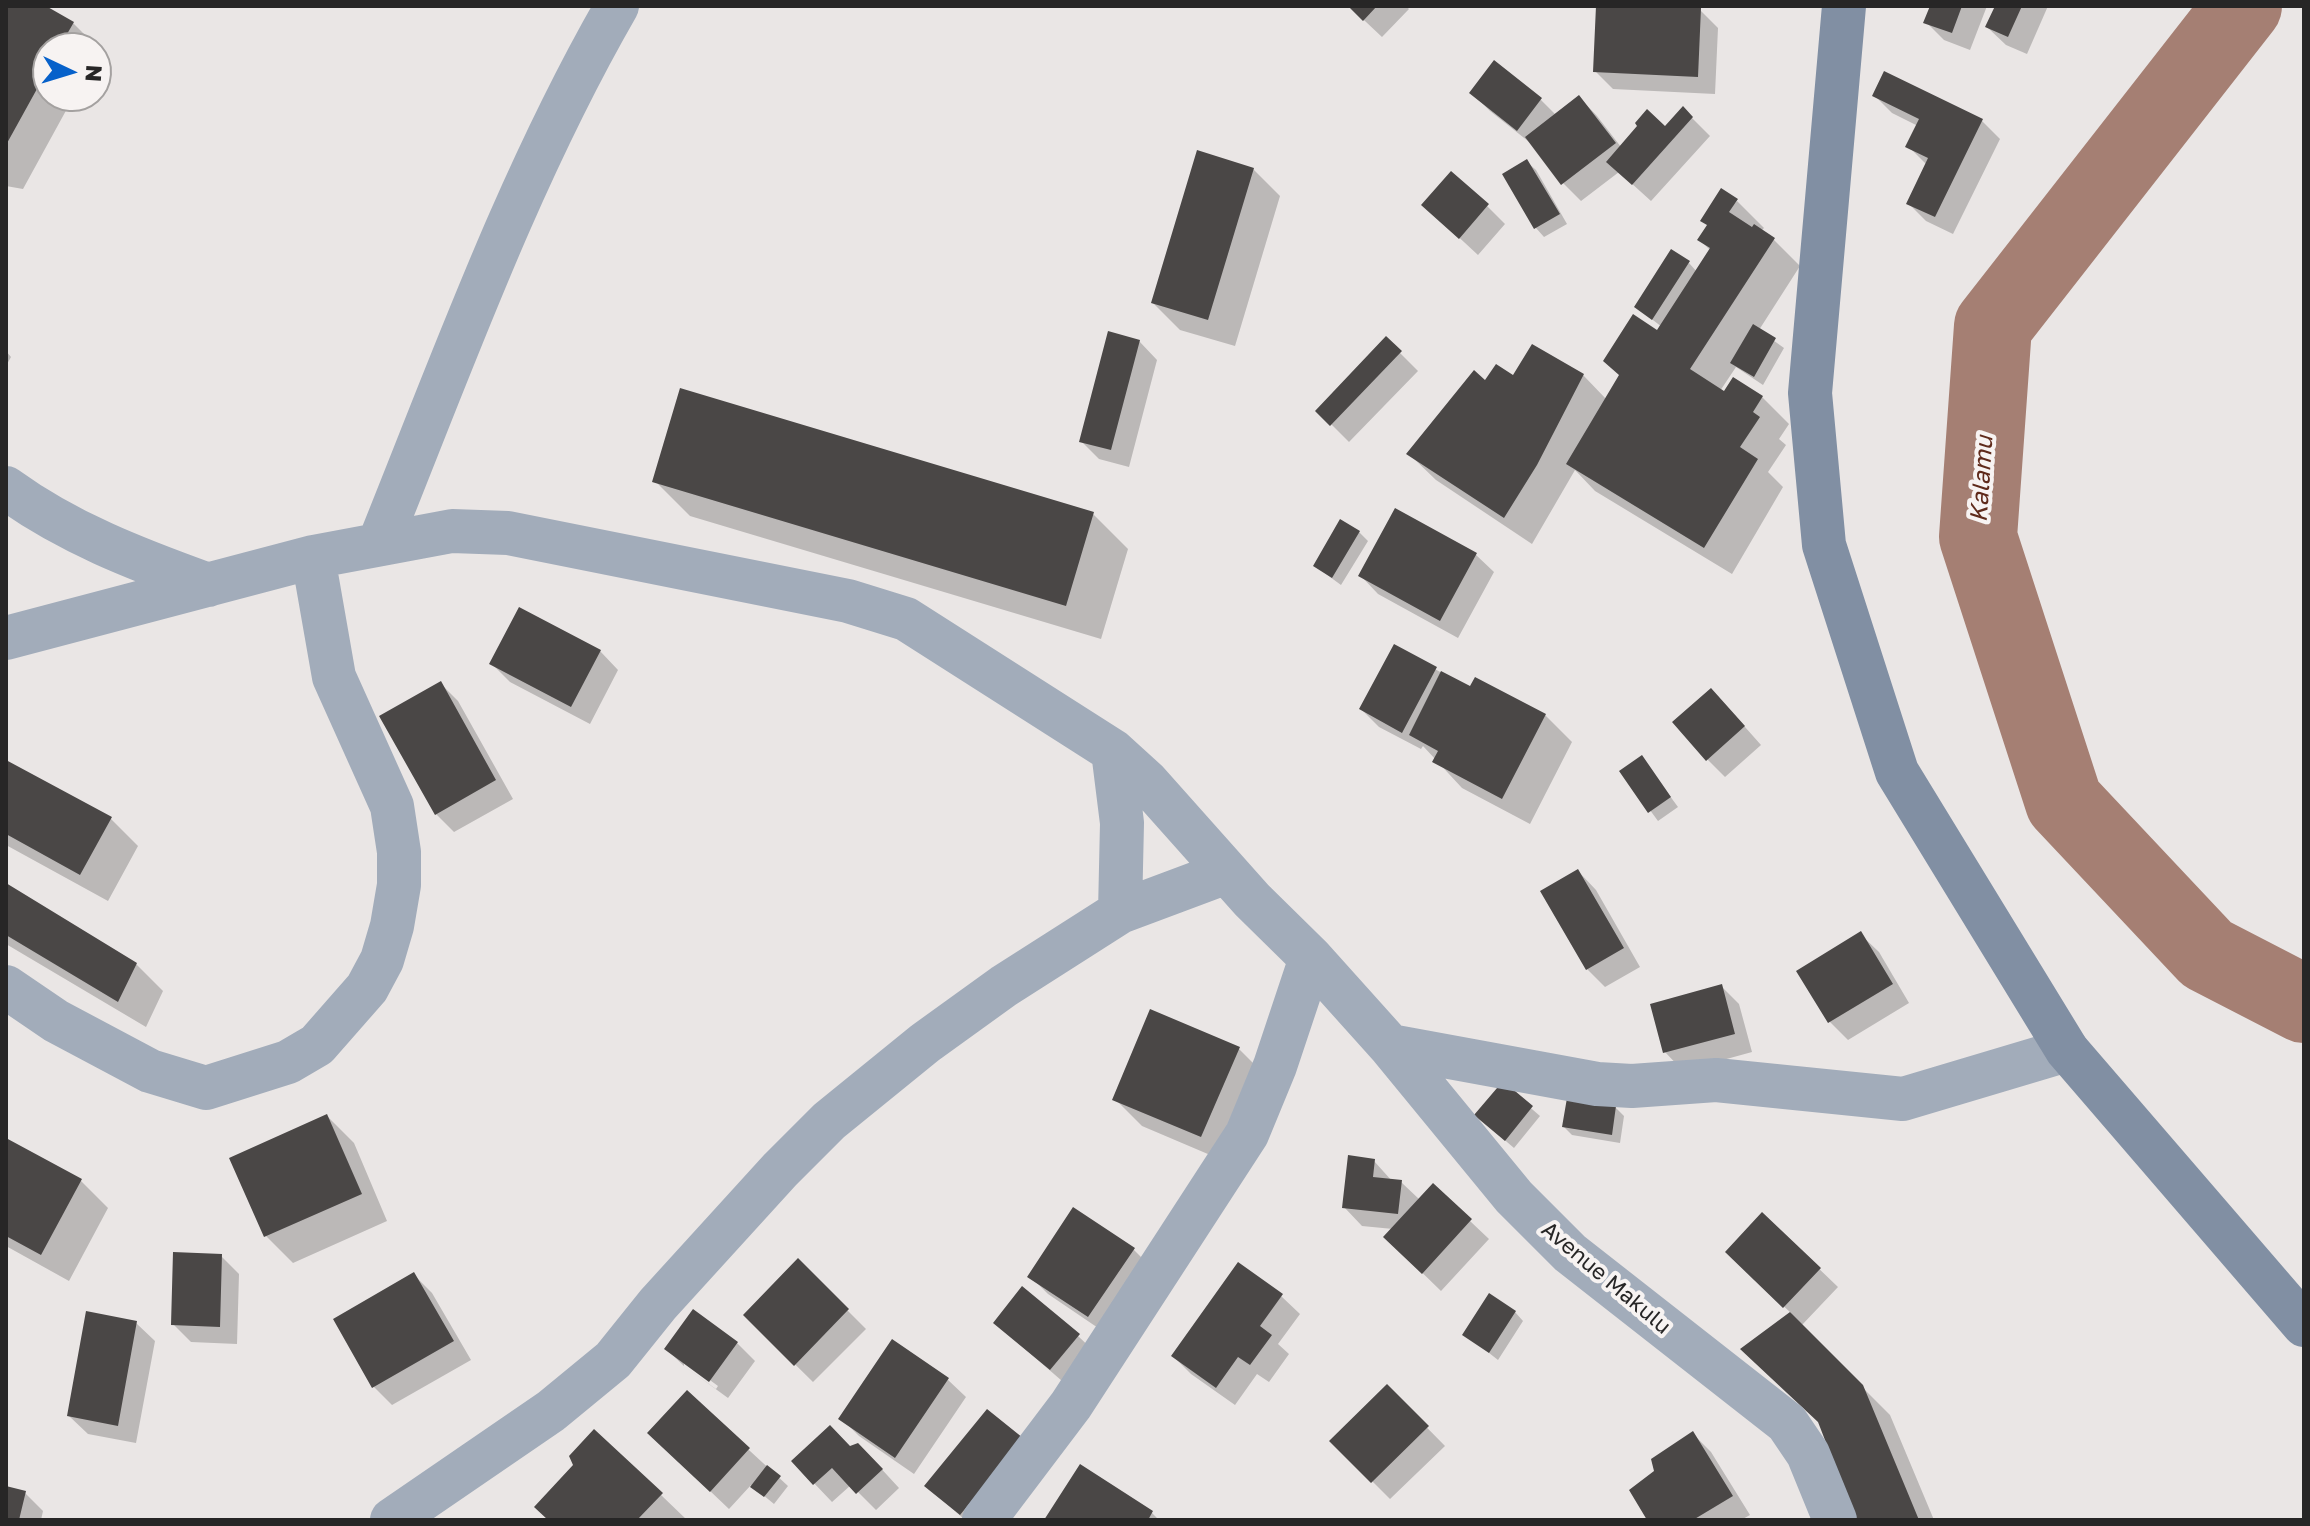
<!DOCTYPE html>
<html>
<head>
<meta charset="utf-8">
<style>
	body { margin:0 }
	#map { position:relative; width:2310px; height:1526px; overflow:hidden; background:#eae6e5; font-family:"Golos Text",sans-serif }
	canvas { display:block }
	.frame { position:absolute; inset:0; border:8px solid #272626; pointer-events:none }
	.north { position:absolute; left:32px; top:32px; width:80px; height:80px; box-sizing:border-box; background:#f7f3f2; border:2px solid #a4a1a0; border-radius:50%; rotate:94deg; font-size:22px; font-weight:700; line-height:32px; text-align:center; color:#272626 }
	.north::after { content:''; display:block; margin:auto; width:28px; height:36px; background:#0761ca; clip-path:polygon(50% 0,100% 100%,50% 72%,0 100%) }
</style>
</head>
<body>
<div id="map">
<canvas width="2310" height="1526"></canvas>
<div class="frame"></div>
<div class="north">N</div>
</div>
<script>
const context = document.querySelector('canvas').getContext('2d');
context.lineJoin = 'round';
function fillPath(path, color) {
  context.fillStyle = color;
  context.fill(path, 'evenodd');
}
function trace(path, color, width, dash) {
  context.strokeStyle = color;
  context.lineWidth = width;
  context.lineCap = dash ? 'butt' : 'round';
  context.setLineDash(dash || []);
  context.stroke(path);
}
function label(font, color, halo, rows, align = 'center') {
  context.font = font + ' "Golos Text",sans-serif';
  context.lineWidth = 8;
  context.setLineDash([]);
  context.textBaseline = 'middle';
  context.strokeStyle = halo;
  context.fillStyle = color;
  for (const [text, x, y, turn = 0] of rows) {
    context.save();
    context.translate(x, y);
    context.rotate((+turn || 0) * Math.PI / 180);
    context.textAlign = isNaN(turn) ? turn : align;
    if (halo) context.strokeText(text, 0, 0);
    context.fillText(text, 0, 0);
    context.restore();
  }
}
const shadow = new Path2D(`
	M6 6H42L73 23 100 50 96 57V48H48V96H74L23 189 6 186Z
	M1349 6H1406L1409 9 1382 37Z
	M1598 6 1700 10 1718 28 1715 94 1613 89 1595 71Z
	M1932 6H1987L1970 50 1944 40 1926 22Z
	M1997 6H2048L2027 54 2006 45 1987 27Z
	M1472 93 1541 100 1556 115 1579 97 1597 116 1621 147 1665 128 1683 109 1710 136 1651 201 1619 172 1581 201 1563 183 1533 145 1490 111Z
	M1874 95 1982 121 2000 139 1953 234 1926 221 1908 203 1927 165 1908 146 1918 126 1892 113Z
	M1527 162 1536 170 1567 224 1544 237 1536 228 1504 175Z
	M1253 169 1280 196 1235 346 1180 330 1153 303Z
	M1737 201 1764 228 1761 231 1773 239 1800 266 1759 330 1784 348 1763 385 1736 367 1720 391 1762 397 1789 424 1779 439 1786 445 1768 472 1783 487 1732 574 1595 491 1575 470 1532 544 1436 480 1409 454 1485 383 1514 378 1583 375 1607 400 1662 327 1636 307 1689 263 1697 272 1711 251 1700 240Z
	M1424 205 1487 206 1505 224 1478 255Z
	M1386 339 1418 371 1349 442 1318 411Z
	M1139 341 1157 360 1129 467 1099 459 1081 441Z
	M6 351 11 357 6 366Z
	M655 481 1093 514 1128 549 1101 639 690 516Z
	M1359 532 1368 541 1341 585 1315 566Z
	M1475 554 1494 572 1458 638 1378 594 1360 575Z
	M1395 647 1471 689 1545 715 1572 742 1530 824 1462 788 1423 746 1421 749 1379 727 1361 709Z
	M600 651 618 670 590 724 510 682 491 663Z
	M440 683 458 701 513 799 454 832 436 814Z
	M1729 709 1761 745 1725 777 1707 759Z
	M1642 758 1678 807 1658 821 1622 772Z
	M6 762 111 819 138 846 108 901 6 845Z
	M1578 871 1596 890 1640 967 1605 987 1587 969Z
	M6 885 136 964 163 991 146 1027 6 944Z
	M1860 934 1879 952 1909 1003 1848 1040 1830 1022 1799 972Z
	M1721 986 1739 1004 1752 1052 1683 1071 1665 1052Z
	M1239 1049 1266 1076 1229 1163 1142 1126 1115 1099Z
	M1503 1084 1540 1116 1514 1148 1486 1124Z
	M1615 1107 1624 1116 1620 1143 1572 1135 1564 1127Z
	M327 1116 354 1143 387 1221 293 1263 266 1236Z
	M6 1140 81 1181 108 1208 69 1281 6 1246Z
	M1374 1161 1392 1181 1401 1182 1420 1200 1433 1186 1489 1239 1441 1291 1404 1255 1393 1229 1362 1226 1344 1207Z
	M1763 1215 1838 1287 1801 1326 1890 1415 1934 1520H1859L1791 1313 1745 1270Z
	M1133 1249 1151 1267 1107 1334 1048 1294 1030 1276Z
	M221 1256 239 1274 237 1344 191 1342 173 1324Z
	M798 1261 866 1329 813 1382 745 1315Z
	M414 1275 432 1293 471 1360 392 1405 374 1387Z
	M1281 1296 1300 1314 1278 1344 1289 1354 1269 1382 1257 1374 1235 1405 1191 1374 1173 1356Z
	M1515 1312 1523 1321 1498 1360 1465 1334Z
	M136 1323 155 1341 136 1443 88 1434 69 1416Z
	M995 1323 1078 1336 1097 1354 1069 1387Z
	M737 1343 755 1361 728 1398 684 1366 716 1389 718 1386 684 1361V1366L666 1349Z
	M947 1379 966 1397 914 1474 859 1436 841 1418Z
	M1387 1387 1445 1446 1390 1499 1332 1441Z
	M687 1393 788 1486 774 1504 751 1485 729 1509 668 1451Z
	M1693 1434 1711 1452 1750 1515 1741 1520H1650Z
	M1022 1440 965 1520 927 1486Z
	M850 1448 876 1463 899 1488 876 1510 851 1485 832 1502 793 1461Z
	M1081 1467 1152 1513 1159 1520H1046Z
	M6 1488 25 1493 43 1511 41 1520H6Z
	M661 1495 687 1520H550Z`);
const river = new Path2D(`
	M2243 6 1993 326 1978 537 2064 802 2207 954 2304 1004`);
const building = new Path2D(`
	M6 6H46L74 22 59 48H48V69L6 145Z
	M1348 6H1377L1363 21Z
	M1596 6 1701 8 1698 77 1593 72Z
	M1930 6H1962L1952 33 1923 23Z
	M1995 6H2022L2008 37 1985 27Z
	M1494 60 1542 98 1517 131 1469 93Z
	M1884 71 1983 119 1935 217 1906 204 1928 158 1905 147 1919 119 1872 96Z
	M1579 95 1616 143 1561 185 1525 137Z
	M1683 106 1693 117 1632 185 1606 162 1637 126 1635 123 1647 109 1665 126Z
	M1197 150 1254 168 1208 320 1151 303Z
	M1527 159 1560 214 1534 229 1502 174Z
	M1451 171 1489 204 1459 239 1421 205Z
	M1721 188 1738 199 1729 212 1752 227 1754 224 1775 238 1690 369 1724 391 1733 377 1763 396 1753 412 1760 417 1740 447 1758 459 1704 548 1566 464 1619 375 1603 361 1633 314 1657 330 1710 248 1697 240 1707 225 1700 221Z
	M1671 249 1690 261 1652 320 1634 307Z
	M1753 324 1776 338 1754 377 1730 363Z
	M1108 331 1140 340 1111 450 1079 442Z
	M1386 336 1402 351 1330 426 1315 411Z
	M1532 344 1584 374 1537 465 1504 518 1406 454 1474 370 1485 380 1496 364 1513 375Z
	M680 388 1094 512 1066 606 652 482Z
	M1395 508 1477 553 1440 621 1358 576Z
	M1340 519 1360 531 1332 578 1313 566Z
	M519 607 601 650 571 707 489 664Z
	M1394 644 1437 667 1402 733 1359 709Z
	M1441 671 1470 686 1475 677 1546 714 1502 799 1432 762 1438 751 1409 735Z
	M441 681 496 780 435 815 379 716Z
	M1711 688 1745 726 1706 761 1672 722Z
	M1642 755 1671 797 1648 813 1619 771Z
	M6 760 112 817 80 875 6 834Z
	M1578 869 1624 948 1586 970 1540 891Z
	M6 883 137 963 118 1002 6 935Z
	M1861 931 1893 984 1828 1023 1796 971Z
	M1722 984 1735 1034 1663 1053 1650 1004Z
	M1150 1009 1240 1047 1201 1137 1112 1100Z
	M1503 1081 1533 1106 1505 1141 1474 1115Z
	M1567 1098 1616 1106 1612 1135 1562 1127Z
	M327 1114 362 1194 264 1237 229 1158Z
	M6 1138 82 1179 41 1255 6 1236Z
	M1348 1155 1375 1159 1373 1177 1402 1180 1398 1214 1342 1208Z
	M1433 1183 1472 1219 1422 1274 1383 1237Z
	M1073 1207 1135 1248 1088 1317 1027 1277Z
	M1762 1212 1821 1268 1783 1308 1725 1252Z
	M173 1252 222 1254 220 1327 171 1325Z
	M798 1258 849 1309 794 1366 743 1315Z
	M1238 1262 1283 1294 1260 1326 1272 1335 1250 1365 1238 1357 1216 1388 1171 1356Z
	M414 1272 454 1341 372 1388 333 1319Z
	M1022 1286 1080 1334 1050 1370 993 1323Z
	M1489 1293 1516 1311 1489 1353 1462 1335Z
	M693 1309 738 1342 709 1382 664 1349Z
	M86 1311 137 1321 118 1426 67 1416Z
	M1790 1312 1863 1385 1919 1520H1856L1818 1422 1740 1349Z
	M892 1339 949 1378 895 1458 838 1419Z
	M1387 1384 1429 1426 1371 1483 1329 1441Z
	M687 1390 750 1448 710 1492 647 1433Z
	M987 1409 1023 1438 960 1515 924 1486Z
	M830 1425 850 1446 858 1443 883 1469 856 1494 832 1468 813 1485 791 1461Z
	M594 1429 663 1493 637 1520H548L534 1507 573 1465 569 1456Z
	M1693 1431 1733 1496 1693 1520H1647L1629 1490 1654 1471 1651 1459Z
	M1080 1464 1153 1511 1148 1520H1044Z
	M767 1465 781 1476 764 1497 750 1487Z
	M6 1486 26 1491 19 1520 6 1519Z`);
const street = new Path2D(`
	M6 488C68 533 136 559 208 585
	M379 544C452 363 519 176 617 6
	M6 638 313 557
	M1113 751 1122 823 1120 912
	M6 987 56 1021 150 1071 206 1088 288 1062 317 1045 367 988 382 960 392 926 399 885V852L392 806 334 677 313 557 452 531 508 533 848 601 906 619 1113 751 1146 781 1252 900 1311 958 1390 1046 1514 1197 1570 1253 1787 1423 1808 1454 1835 1520
	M1390 1046 1597 1084 1632 1086 1716 1080 1903 1099 2067 1050
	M392 1520 551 1411 613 1360 658 1304 780 1170 829 1121 925 1043 1004 986 1120 912 1227 872
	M984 1520 1071 1405 1247 1134 1275 1066 1311 958`);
const secondary = new Path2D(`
	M1844 6 1810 393 1824 545 1897 772 2067 1050 2304 1325`);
const streetNames = [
	["Avenue Makulu",1606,1278,40]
];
const waterNames = [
	["Kalamu",1982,479,-86]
];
fillPath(shadow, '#0003');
trace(river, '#a57f73', 78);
fillPath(building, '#4a4746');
trace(street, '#a2acba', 44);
trace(secondary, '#818fa3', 44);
label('22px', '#272626', '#f7f3f2', streetNames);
label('italic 24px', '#5f2a1b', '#f7f3f2', waterNames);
</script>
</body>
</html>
